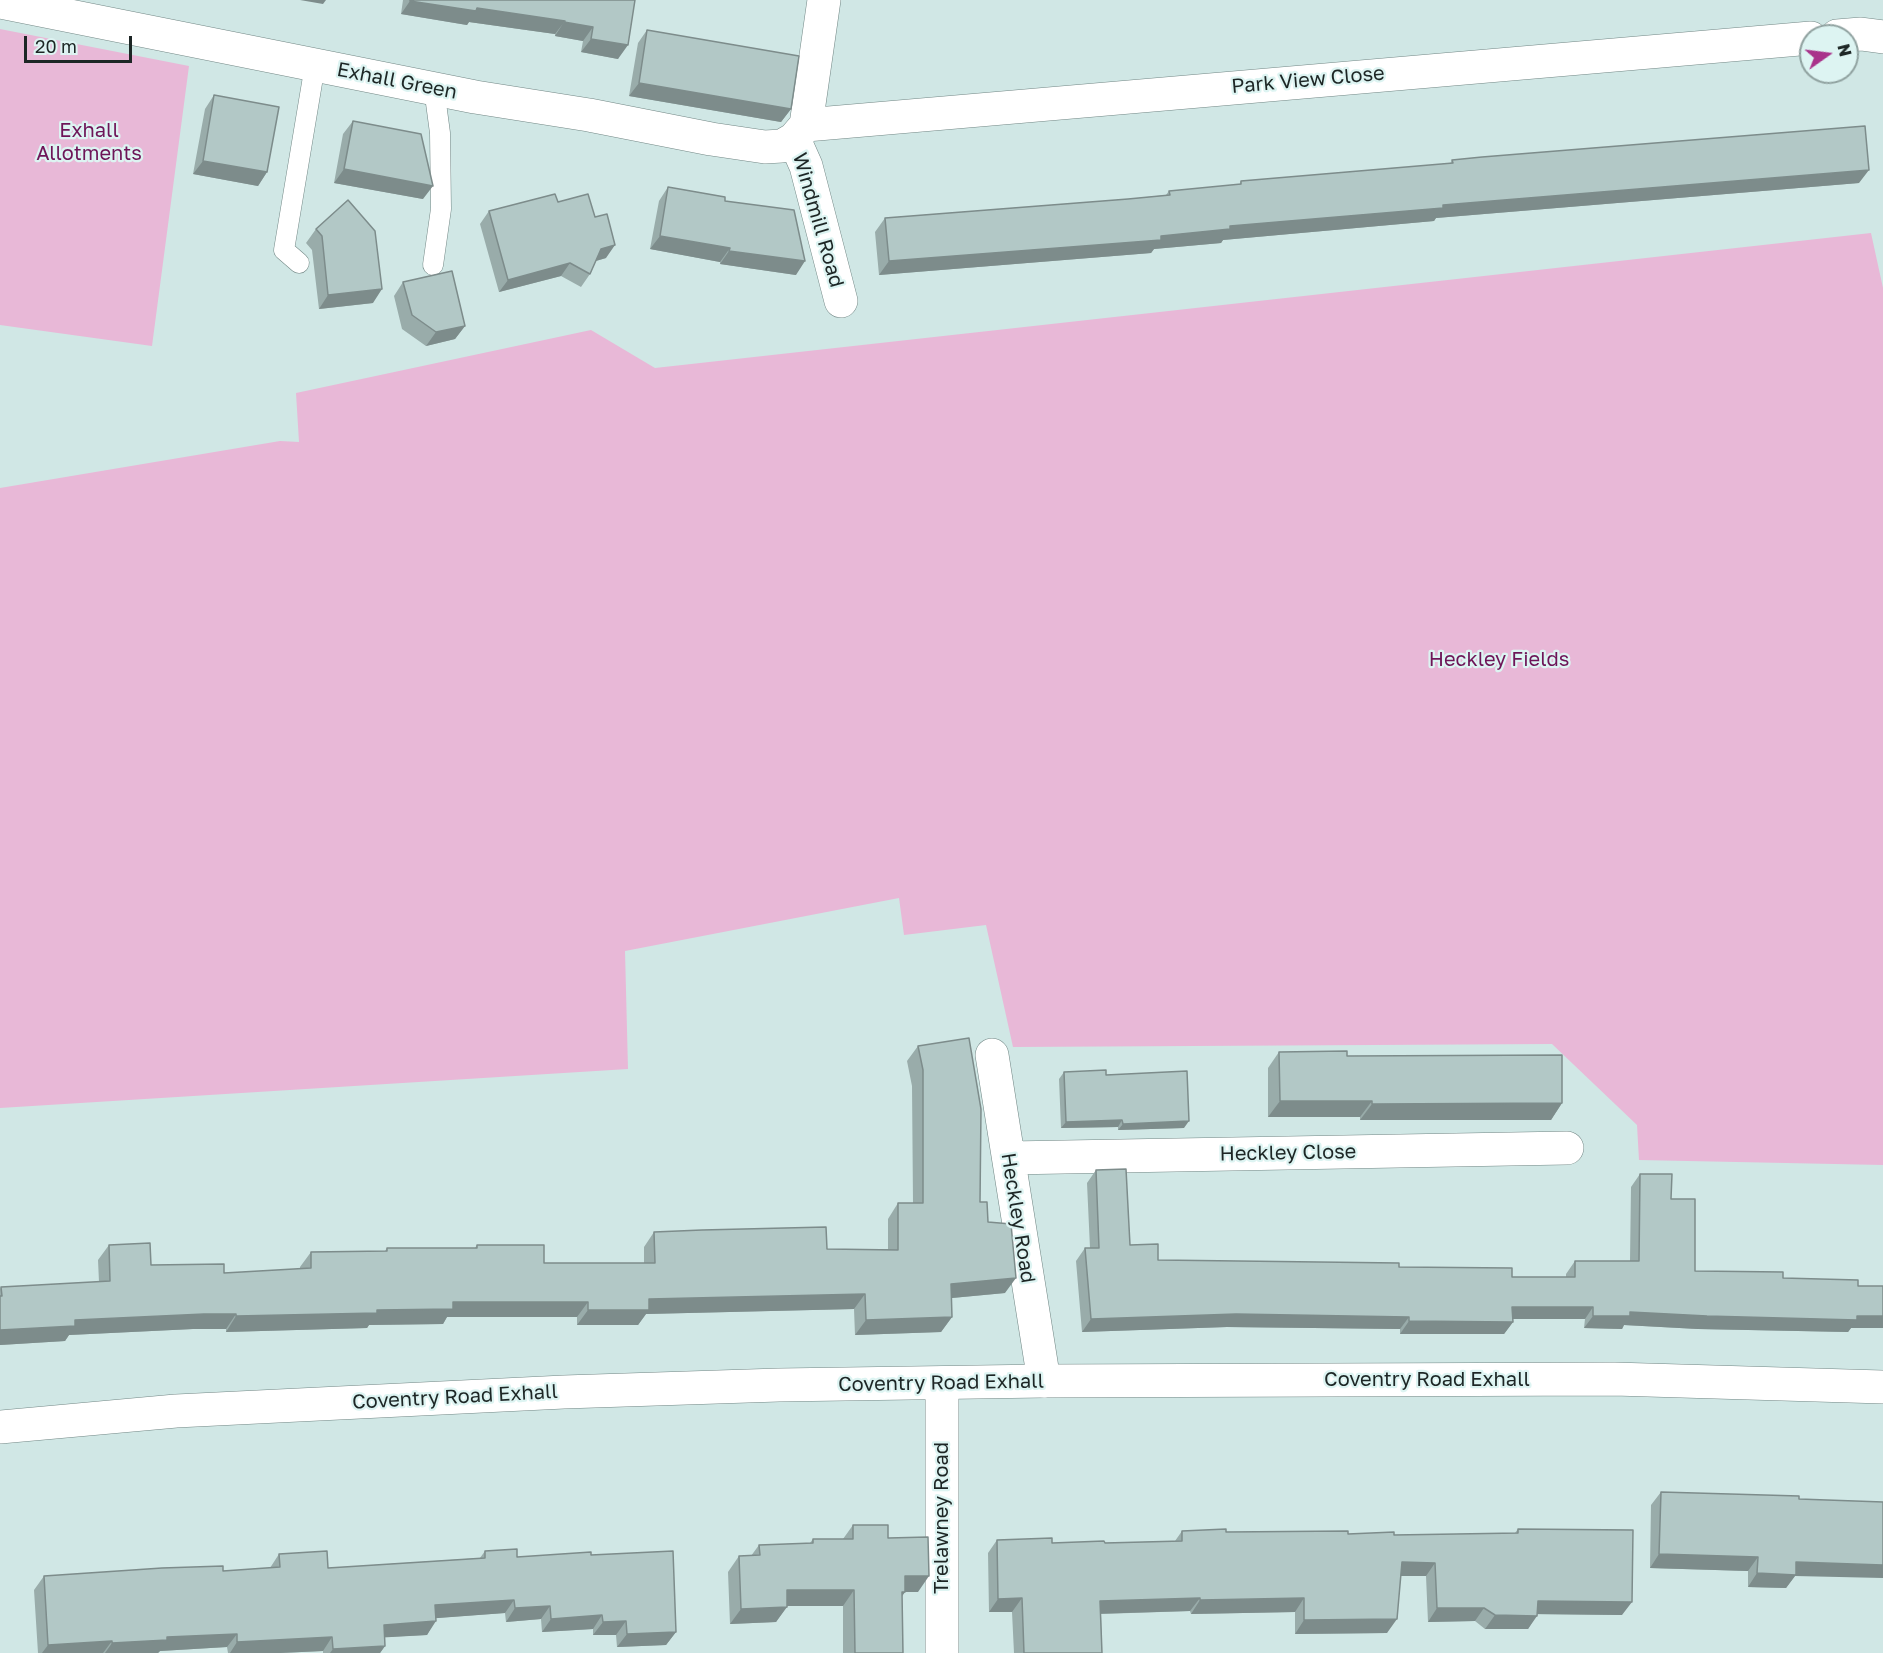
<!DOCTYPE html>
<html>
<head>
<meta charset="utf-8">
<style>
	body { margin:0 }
	#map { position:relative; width:1883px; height:1653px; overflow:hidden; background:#d0e7e5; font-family:"Golos Text",sans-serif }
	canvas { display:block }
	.north { position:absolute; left:1799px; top:24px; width:60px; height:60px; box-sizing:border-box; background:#ddf4f2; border:2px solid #90a2a0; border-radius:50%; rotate:76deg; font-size:16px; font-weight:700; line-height:24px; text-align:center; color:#1d2625 }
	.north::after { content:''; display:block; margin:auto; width:21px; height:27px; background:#a9338b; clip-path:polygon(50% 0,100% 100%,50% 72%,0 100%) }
	.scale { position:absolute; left:24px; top:36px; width:108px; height:27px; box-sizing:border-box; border:3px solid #1d2625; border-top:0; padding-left:8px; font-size:18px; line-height:21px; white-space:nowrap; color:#1d2625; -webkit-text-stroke:4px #ddf4f2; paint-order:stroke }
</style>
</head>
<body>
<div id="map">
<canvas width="1883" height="1653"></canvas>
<div class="north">N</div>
<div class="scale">20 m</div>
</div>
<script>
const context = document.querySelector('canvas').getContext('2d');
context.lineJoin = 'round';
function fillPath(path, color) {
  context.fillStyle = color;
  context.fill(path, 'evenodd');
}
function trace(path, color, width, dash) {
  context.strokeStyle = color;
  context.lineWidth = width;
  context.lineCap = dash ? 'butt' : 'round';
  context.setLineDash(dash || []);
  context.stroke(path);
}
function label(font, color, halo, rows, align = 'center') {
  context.font = font + ' "Golos Text",sans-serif';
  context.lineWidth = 4.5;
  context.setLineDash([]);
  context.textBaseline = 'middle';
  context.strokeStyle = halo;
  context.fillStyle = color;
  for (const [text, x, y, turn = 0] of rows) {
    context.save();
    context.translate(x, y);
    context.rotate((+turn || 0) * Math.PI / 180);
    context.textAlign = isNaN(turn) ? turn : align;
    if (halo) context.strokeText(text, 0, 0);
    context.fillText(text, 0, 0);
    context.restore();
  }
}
const green = new Path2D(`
	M0 29 189 66 152 346 0 325Z
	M1871 233 1883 288V1165L1639 1160 1637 1125 1552 1044 1013 1047 986 925 904 935 899 898 625 951 628 1069 0 1108V488L280 441 299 442 296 393 591 330 655 368Z`);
const lane = new Path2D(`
	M299 263 284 250 315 65
	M433 265 441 209 440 133 434 88`);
const street = new Path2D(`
	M0 2 475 97 589 115 711 139 765 147 782 146 794 139 806 125 824 0
	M1837 36 1861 34 1883 37
	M806 125 1811 38
	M794 139 806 166 841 301
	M992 1055 1044 1381
	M1009 1158 1567 1148
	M942 1383V1653`);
const secondary = new Path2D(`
	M0 1427 176 1411 564 1392 779 1385 1044 1381 1614 1379 1883 1387`);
const wall = new Path2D(`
	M403 0H635L618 59 581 52 583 41 555 36V34L469 22 467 25 401 14Z
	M647 30 791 109 781 122 629 96 638 43Z
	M214 95 267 172 258 186 193 174 205 109Z
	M353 121 423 199 334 183 343 134Z
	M1452 160 1859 183 1436 218 1434 221 1223 240 1221 243 1154 249 1151 253 879 275 875 232 885 218 1128 199 1166 195 1169 191 1239 185 1241 181 1450 164Z
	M668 187 725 201 796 275 720 264V262L650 249 659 201Z
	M348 200 373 303 319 309 312 250 306 243 316 229Z
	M558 202 606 258 596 261 590 274 581 287 561 276 499 292 480 224 489 211Z
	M403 282 465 326 455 339 426 346 402 329 394 296Z
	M918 1046 988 1222 1005 1293 952 1298V1317L941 1332 855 1335 854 1309 646 1314 638 1325H577V1317H447L443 1324 369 1325 367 1328 226 1332V1329H193L69 1335 65 1341 0 1345V1289L1 1287 99 1282 98 1260 109 1245 151 1265 224 1273 300 1269V1267L311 1252 385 1251 387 1248H475L477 1245 544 1263H644V1247L654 1232 827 1249H888V1219L898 1203H913L912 1086 907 1061Z
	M1279 1052 1347 1056 1562 1103 1551 1120H1360V1117H1268V1068Z
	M1064 1072 1106 1075 1184 1128 1118 1130V1127L1061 1128 1059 1079Z
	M1096 1170 1130 1245 1158 1260 1399 1267 1512 1277H1566V1274L1575 1261H1630L1631 1187 1640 1174 1671 1199 1695 1271 1858 1286H1883V1328H1851L1848 1332 1698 1329 1624 1325 1622 1329 1584 1328 1585 1319H1513V1322L1504 1334H1400V1329L1227 1327 1082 1332 1076 1261 1085 1248H1090L1087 1183Z
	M1661 1492 1795 1576 1786 1588 1748 1587V1571L1650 1568 1651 1505Z
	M853 1525 888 1538 918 1592H905L902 1596 903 1653H843V1606H787L776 1622 730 1624 728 1572 739 1556H751L759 1545 810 1543 813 1539H843Z
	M1518 1529 1622 1615 1537 1614 1528 1629H1485L1475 1621 1428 1622 1426 1576H1401L1387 1633 1295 1634V1612L1191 1614 1190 1611 1101 1614 1102 1653H1014L1012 1612H989L988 1553 997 1540 1052 1543H1105L1175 1541 1182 1531 1394 1535 1515 1533Z
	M485 1551 517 1557 591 1555 676 1632 666 1645 617 1647 616 1635H593V1629L542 1632 541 1619 506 1622 505 1613 436 1618 427 1635 385 1637V1646L380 1653H323V1651L280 1653H228L227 1647 160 1651 158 1653H38L34 1590 44 1576 223 1571 270 1568 279 1554 328 1568 480 1558Z`);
const shadedWall = new Path2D(`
	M300 0H326L323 4Z
	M410 1 477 8 565 21 555 34 469 22 467 25 401 14Z
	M564 22 593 27 583 41 555 36Z
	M591 39 628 45 618 59 581 52Z
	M639 83 791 109 781 122 629 96Z
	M203 161 267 172 258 186 193 174Z
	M344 169 433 186 423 199 334 183Z
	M1869 170 1859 183 1436 218 1434 221 1223 240 1221 243 1154 249 1151 253 879 275 889 261 1161 236 1230 226 1443 205Z
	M660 236 730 248 720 262 650 249Z
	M615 245 606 258 592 262 601 249Z
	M729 251 805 261 796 275 720 264Z
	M570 263 561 276 499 292 508 280Z
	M382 289 373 303 319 309 328 295Z
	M465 326 455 339 426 346 436 332Z
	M1280 1101H1372L1360 1117H1268Z
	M1562 1103 1551 1120H1360L1372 1104Z
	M1122 1120 1118 1127 1061 1128 1066 1122Z
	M1189 1121 1184 1128 1118 1130 1123 1124Z
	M1016 1278 1005 1293 941 1299 951 1284Z
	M865 1294 854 1309 646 1314 638 1325H577L588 1310 649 1299Z
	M453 1302H588L577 1317H447L443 1324 369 1325 367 1328 226 1332 236 1316 377 1310Z
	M1512 1307H1593L1585 1319H1504Z
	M1630 1312 1883 1316V1328H1851L1848 1332 1698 1329 1624 1325 1622 1329 1584 1328 1593 1316Z
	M204 1314H236L226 1329H193L69 1335 65 1341 0 1345V1330L75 1320Z
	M1236 1314 1409 1317 1400 1329 1227 1327 1082 1332 1091 1319Z
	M952 1317 941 1332 855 1335 866 1320Z
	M1409 1321 1513 1322 1504 1334H1400Z
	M1659 1554 1758 1557 1748 1571 1650 1568Z
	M1402 1562 1435 1563 1426 1576H1393Z
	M1796 1562 1883 1565V1578L1795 1576 1786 1588 1748 1587 1757 1573Z
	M905 1576H929L918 1592H905L894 1607Z
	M787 1590H854L843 1606H776Z
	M1022 1598 1012 1612H989L998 1599Z
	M1200 1598 1190 1611 1091 1614 1100 1601Z
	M1304 1598 1295 1612 1191 1614 1200 1600Z
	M514 1600 505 1613 425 1619 435 1605Z
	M1538 1601 1632 1602 1622 1615 1528 1614Z
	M550 1606 541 1619 506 1622 515 1608Z
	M787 1607 776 1622 730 1624 741 1609Z
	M1437 1608H1484L1475 1621 1428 1622Z
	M602 1615 593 1629 542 1632 551 1619Z
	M1495 1615 1537 1616 1528 1629H1485Z
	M1397 1619 1387 1633 1295 1634 1304 1620Z
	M436 1621 427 1635 374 1638 384 1625Z
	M626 1621 616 1635H593L603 1622Z
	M676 1632 666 1645 617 1647 627 1634Z
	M237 1634 227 1647 160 1651 158 1653H105L112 1643 167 1637Z
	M332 1637 323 1651 280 1653H230L237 1642Z
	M112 1641 103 1653H42L48 1645Z
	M385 1646 380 1653H330L333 1649Z`);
const building = new Path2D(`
	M410 0H635L628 45 591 39 593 27 564 22 565 21 477 8 476 11 410 1Z
	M647 30 799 56 791 109 639 83Z
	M214 95 279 107 267 172 203 161Z
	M353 121 421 134 433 186 344 169Z
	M1865 126 1869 170 1443 205V208L1230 226V229L1161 236V240L889 261 885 218 1128 199 1170 195 1169 191 1241 184V181L1453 163 1452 160 1482 157Z
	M668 187 725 197V201L794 210 805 261 729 251 730 248 660 236Z
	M555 194 558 202 588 194 595 217 607 214 615 245 601 249 590 274 570 263 508 280 489 211Z
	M348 200 375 231 382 289 328 295 322 236 316 229Z
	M452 271 465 326 436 332 412 315 403 282Z
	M969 1038 981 1109 980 1202H987L988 1222 1011 1224 1016 1278 951 1284 952 1317 866 1320 865 1294 649 1299V1310H588V1302H453V1309L377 1310V1313L236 1316V1314H204L75 1320V1326L0 1330V1296H2L1 1287 110 1281 109 1245 150 1243 151 1265 224 1264V1273L311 1268V1252L387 1251V1248H477V1245H544V1263H655L654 1232 702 1230 826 1227 827 1249 898 1250V1203H923V1070L918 1046Z
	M1347 1051V1056L1562 1055V1103L1372 1104V1101H1280L1279 1052Z
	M1106 1070V1075L1187 1071 1189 1121 1123 1124 1122 1120 1066 1122 1064 1072Z
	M1126 1169 1130 1245 1158 1244V1260L1399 1263V1267L1512 1268V1277H1575V1261H1639L1640 1174H1672L1671 1199H1695V1271L1783 1272V1278L1858 1280V1286H1883V1316H1857V1320L1707 1316 1630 1312V1316H1593V1307H1512L1513 1322 1409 1321V1317L1236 1314 1091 1319 1085 1248H1099L1096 1170Z
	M1661 1492 1799 1496V1499L1883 1502V1565L1796 1562V1575L1757 1573 1758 1557 1659 1554Z
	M853 1525H888V1538L928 1537 929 1576H905V1592H902L903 1653H855L854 1590H787V1607L741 1609 739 1556 760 1555 759 1545 813 1543V1539H853Z
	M1226 1529V1532L1348 1531V1534L1394 1532V1535L1518 1533V1529L1633 1530 1632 1602 1538 1601 1537 1616 1495 1615 1484 1608H1437L1435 1563 1402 1562 1397 1619 1304 1620V1598L1200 1600V1598L1100 1601 1102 1653H1024L1022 1598 998 1599 997 1540 1052 1538V1543L1104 1541 1105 1543 1182 1541V1531Z
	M517 1549V1557L591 1552V1555L673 1551 676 1632 627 1634 626 1621 603 1622 602 1615 551 1619 550 1606 515 1608 514 1600 435 1605 436 1621 384 1625 385 1646 333 1649 332 1637 237 1642V1634L167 1637V1640L112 1643V1641L48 1645 44 1576 162 1568 223 1566V1571L280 1567 279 1554 327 1551 328 1568 485 1558V1551Z`);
const streetNames = [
	["Park View Close",1308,80,-5],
	["Exhall Green",397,81,11],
	["Windmill Road",818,220,74],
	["Heckley Close",1288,1153,-1],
	["Heckley Road",1018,1218,81],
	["Coventry Road Exhall",1427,1380],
	["Coventry Road Exhall",941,1383,-1],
	["Coventry Road Exhall",455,1397,-3],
	["Trelawney Road",942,1518,-90]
];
const parkNames = [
	["Exhall",89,131],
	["Allotments",89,154],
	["Heckley Fields",1499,660]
];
fillPath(green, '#e8b8d7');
trace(lane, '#728785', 21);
trace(street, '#728785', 34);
trace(secondary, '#728785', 34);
trace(lane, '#fff', 20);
trace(street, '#fff', 33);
trace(secondary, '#fff', 33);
fillPath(wall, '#99acaa');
fillPath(shadedWall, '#7d8c8b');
fillPath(building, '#b2c8c6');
trace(building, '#7d8c8b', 1.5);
label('20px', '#1d2625', '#ddf4f2', streetNames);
label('20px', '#6e1558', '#ddf4f2', parkNames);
</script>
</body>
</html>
